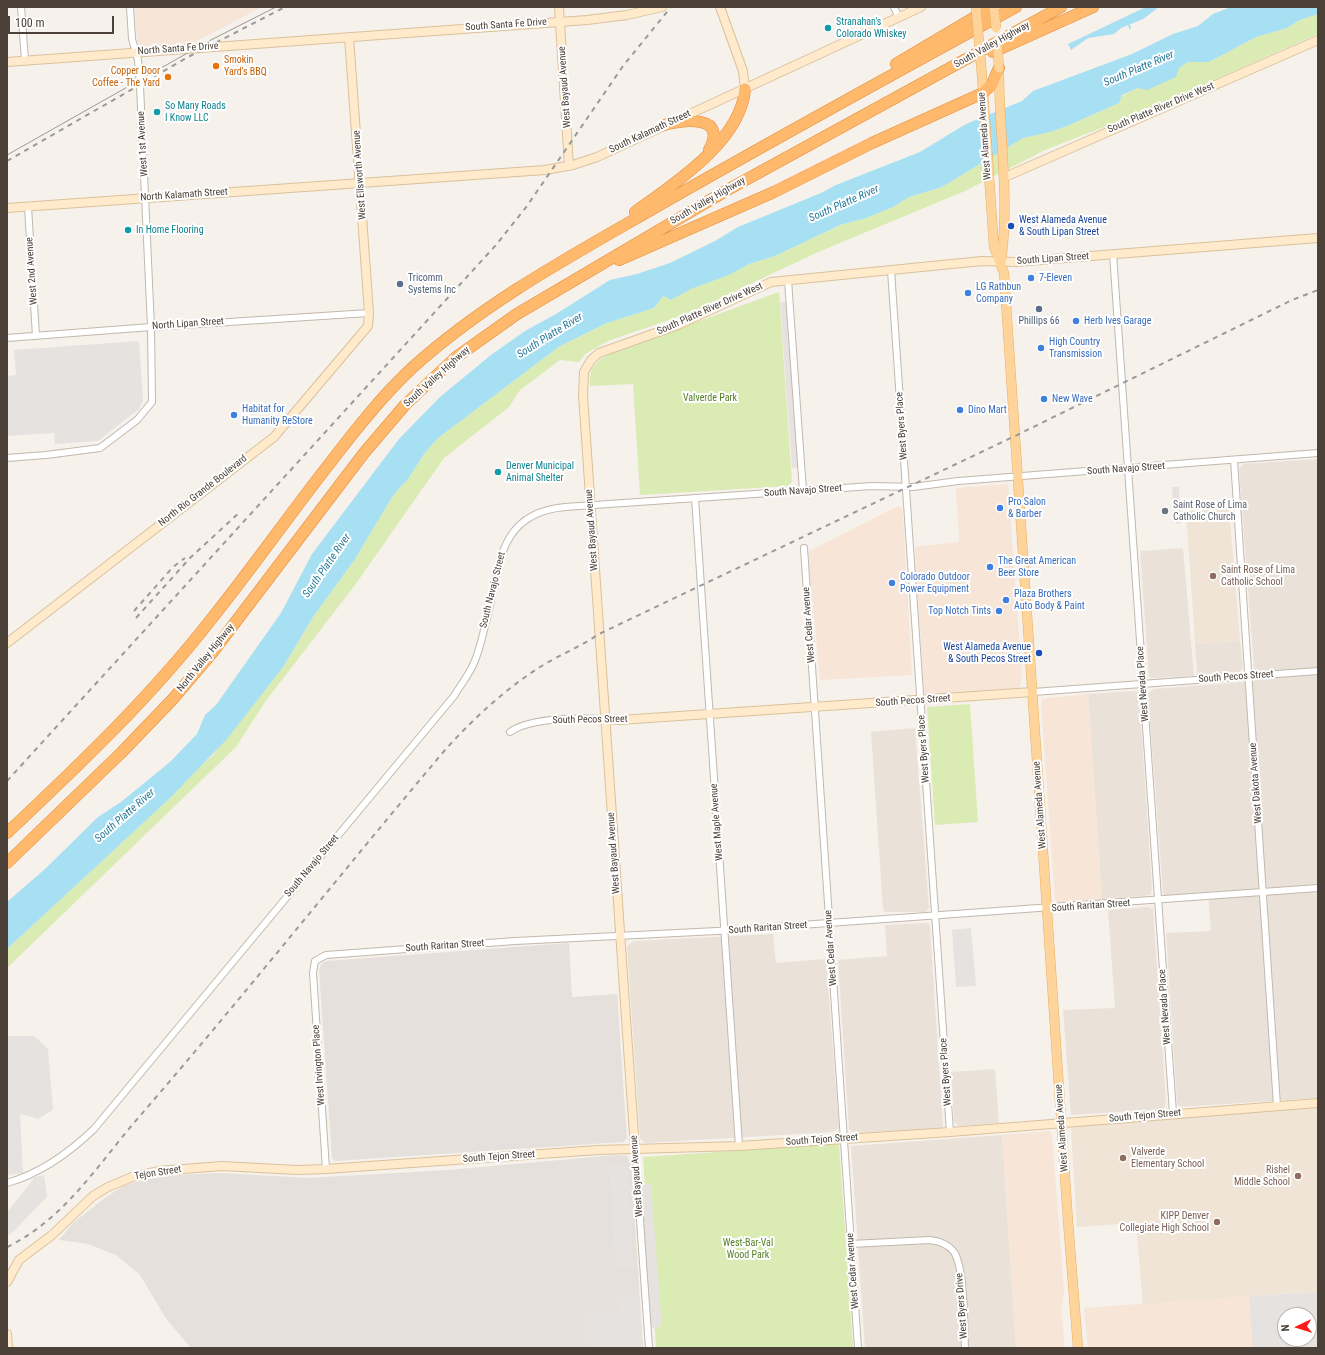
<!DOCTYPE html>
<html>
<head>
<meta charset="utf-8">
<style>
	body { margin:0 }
	#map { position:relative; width:1325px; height:1355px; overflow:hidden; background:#f6f1eb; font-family:"Roboto Condensed",sans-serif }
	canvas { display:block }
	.frame { position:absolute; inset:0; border:8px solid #4b4138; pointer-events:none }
	.north { position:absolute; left:1277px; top:1307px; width:40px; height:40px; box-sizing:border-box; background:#fff; border:1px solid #b7b3af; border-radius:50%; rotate:266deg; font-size:11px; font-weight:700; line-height:16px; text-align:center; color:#4b4138 }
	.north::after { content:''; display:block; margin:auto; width:14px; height:18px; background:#ff1b19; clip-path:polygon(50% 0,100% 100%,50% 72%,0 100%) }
	.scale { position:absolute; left:8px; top:16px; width:106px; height:18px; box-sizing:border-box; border:2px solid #4b4138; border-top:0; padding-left:5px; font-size:12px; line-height:14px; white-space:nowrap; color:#4b4138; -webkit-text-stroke:3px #fff; paint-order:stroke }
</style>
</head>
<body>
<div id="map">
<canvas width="1325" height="1355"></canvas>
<div class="frame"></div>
<div class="north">N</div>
<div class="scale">100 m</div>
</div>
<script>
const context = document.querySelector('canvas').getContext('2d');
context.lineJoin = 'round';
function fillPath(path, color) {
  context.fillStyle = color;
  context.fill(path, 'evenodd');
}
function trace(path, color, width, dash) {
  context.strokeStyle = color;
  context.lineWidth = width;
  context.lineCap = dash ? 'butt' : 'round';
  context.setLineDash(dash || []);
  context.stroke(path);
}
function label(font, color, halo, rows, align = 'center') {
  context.font = font + ' "Roboto Condensed",sans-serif';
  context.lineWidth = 4;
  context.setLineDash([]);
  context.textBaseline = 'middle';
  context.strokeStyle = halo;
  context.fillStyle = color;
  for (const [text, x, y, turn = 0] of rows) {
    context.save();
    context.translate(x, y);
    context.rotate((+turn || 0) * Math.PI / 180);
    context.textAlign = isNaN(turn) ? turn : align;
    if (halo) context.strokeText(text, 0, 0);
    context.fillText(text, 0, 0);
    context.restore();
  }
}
const residential = new Path2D(`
	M1318 459V1098L1179 1107 1177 1103 1166 933 1211 931 1208 892 1165 896 1163 893 1148 693 1154 689 1255 681 1239 469 1243 464Z
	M1183 548 1194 676 1153 678 1149 677 1140 551Z
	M1240 641 1243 667 1240 672 1197 675 1195 644Z
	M1135 691 1139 693 1152 890 1150 895 1102 900 1088 694Z
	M915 728 929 908 926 912H885L883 909 871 732Z
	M1148 907 1153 909 1166 1103 1164 1109 1071 1115 1063 1010 1115 1008 1108 910Z
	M926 923 930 925V928L943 1126 940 1129 854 1133 849 1129 838 960 887 956 885 925Z
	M773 934 776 963 826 959 839 1128 833 1132 645 1143 640 1138 627 946 634 941Z
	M995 1069 999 1123 959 1126 954 1122 951 1072Z
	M1002 1135 1016 1348H865L851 1146Z`);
const commercial = new Path2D(`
	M135 7H262L191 44 143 47 137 42Z
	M1008 484 1022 676 1020 687 1015 691 928 695 924 692 915 547 959 542 956 488Z
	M898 506 902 508 903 516 912 675 820 680 808 552Z
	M1088 694 1102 900 1058 903 1055 900 1041 704 1042 699Z
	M1049 1131 1052 1135 1064 1292 1061 1312 1065 1348H1016L1002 1135Z
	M1318 1291V1348H1088L1084 1308ZM1285 1315H1309V1339H1285Z`);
const industrial = new Path2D(`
	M569 943 572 997 617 994 627 1139 623 1142 335 1161 332 1158 319 970 322 963 327 961Z
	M616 1155 627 1156 631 1162 643 1348H191L167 1320 140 1275 116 1255 88 1244 59 1240 73 1223 106 1197 125 1185 147 1179 178 1175 220 1173 308 1178 448 1170Z`);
const education = new Path2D(`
	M1229 508 1240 641 1195 644 1186 511Z
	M1318 1108V1291L1143 1304 1136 1223 1077 1227 1071 1128 1073 1126Z`);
const green = new Path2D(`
	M1318 14V34L1132 116 1045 150 965 191 818 252 689 313 608 341 585 354 579 362 560 360 520 390 509 407 444 458 355 585 265 702 236 747 7 968V949L169 799 194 772 212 756 283 667 313 617 355 559 394 494 408 479 424 454 438 438 560 346 607 323 654 308 663 296 671 300 691 289 729 275 749 264 775 256 840 225 866 218 893 207 909 197 942 187 1023 138 1050 132 1067 126 1119 103 1122 96 1188 62H1209L1256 37 1287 28 1300 20Z
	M779 292 792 482 788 486 640 495 633 384 590 386C588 365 599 359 617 351Z
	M970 704 978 822 935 825 927 707Z
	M839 1144 853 1348H656L643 1157Z`);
const parking = new Path2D(`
	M780 302H789L801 467 792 468Z
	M139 341 143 401 139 409 98 441 55 444 54 433 7 436V376L16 375 14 350Z
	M1172 487H1179L1181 523 1176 524 1177 508 1173 504Z
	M971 928 976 986 956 987 952 930Z
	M7 1036H34L48 1049 53 1110 38 1119 20 1114 23 1173 7 1175Z
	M628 1163 634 1267 616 1268 609 1164Z
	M44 1175 47 1197 13 1232 7 1236V1212L35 1177Z
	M651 1184 662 1327 648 1328 637 1185Z
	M1318 1292V1348H1253L1249 1296ZM1285 1315H1309V1339H1285Z
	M639 1295 643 1348H586L583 1312H618L617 1296Z`);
const water = new Path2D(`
	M1146 7H1159L1143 19 1121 28 1114 34 1088 38 1071 50 1068 44Z
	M1231 7H1318V14L1300 20 1287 28 1256 37 1209 62H1188L1179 68 1176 77 1147 90 1138 88 1122 95 1119 103 1067 126 1050 132 1023 138 942 187 909 197 893 207 866 218 840 225 775 256 749 264 729 275 691 289 671 300 663 296 654 308 607 323 560 346 438 438 424 454 408 479 394 494 355 559 313 617 283 667 227 739 169 799 7 949V902L45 869 98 817 121 802 170 762 197 734 205 715 216 705 281 613 312 554 399 439 440 397 491 355 525 331 556 314 610 280 637 274 670 263 715 241 738 227 821 193 836 185 920 152 966 124 1022 101 1033 91 1132 54 1173 34 1198 26 1213 14Z`);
const stream = new Path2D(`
	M1129 25 1130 28`);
const street = new Path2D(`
	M21 7 25 60
	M894 7 899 18
	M28 207 36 336
	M1113 254 1173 1113
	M891 270 950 1132
	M788 280 803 491
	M7 338 151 327 369 313
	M7 458 46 455 100 448 137 420 152 402 151 327 140 86 138 60 132 39 130 7
	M1234 460 1277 1106
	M695 498 739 1146
	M804 548 858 1348
	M1033 692 1318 671
	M510 732C531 717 579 718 605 719
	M635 1149 649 1348
	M326 1169 313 973 315 961 326 955 515 941 717 931 1318 888
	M7 1183C39 1174 70 1152 94 1129L454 696C460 686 468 676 473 665 480 651 483 633 487 618 500 567 497 513 565 507L872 486 913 487 958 481 1318 453
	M851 1244 930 1240C940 1241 948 1244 954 1252 965 1269 964 1326 965 1348`);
const secondary = new Path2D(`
	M559 7 569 166
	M720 7 743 71 745 89
	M7 62 587 20 627 15 662 7
	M1005 177 1318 40
	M7 208 545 170 573 165 597 157 921 7
	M7 643 274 437 368 326 369 313 349 37
	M605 719 620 720 1033 692
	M635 1149 583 395 584 372 591 360 599 353 678 325 771 282 982 261 1015 262 1318 238
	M7 1282 19 1260 52 1235 93 1196 108 1187 132 1177 158 1171 222 1166 297 1170 326 1169 598 1150 739 1146 950 1132 1318 1103
	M7 1334 8 1348`);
const primary = new Path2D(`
	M999 70C999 135 1010 198 1001 263
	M982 76 994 247 1004 273 1068 1221 1078 1348`);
const highway = new Path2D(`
	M993 52 1093 7
	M896 64 992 7
	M664 125C684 120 728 114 709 150
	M635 212C674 184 741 141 745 89
	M619 260 774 192 872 143 983 93 992 84 999 68
	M7 833C81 763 150 698 213 617 253 567 290 514 330 463 355 430 381 397 412 368 485 302 571 256 656 207 775 139 895 73 1016 7
	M7 863 122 752 172 700 212 653 364 453 405 405 455 358 517 314 729 189 1061 7`);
const tram = new Path2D(`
	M7 155 207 42 276 7`);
const rail = new Path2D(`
	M7 161 190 56 285 7
	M134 611 173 567 185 558
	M136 618 190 558 241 511
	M7 781 496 245 527 206 623 66 671 7
	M7 1247C64 1220 99 1163 139 1117 243 997 342 872 445 750 473 719 504 690 540 667 559 655 580 647 599 634L1015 436 1292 300 1318 290`);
const primaryBridge = new Path2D(`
	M976 7 982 76
	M994 7 996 28
	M997 40 999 68`);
const markers = [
	[828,28,4,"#0f9aa8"],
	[216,66,4,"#e8710a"],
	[168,77,4,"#e8710a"],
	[157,112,4,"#0f9aa8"],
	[1011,226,4,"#1a4fb4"],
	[128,230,4,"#0f9aa8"],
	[1031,278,4,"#3f7fe0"],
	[400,284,4,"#5c6f8a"],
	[968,293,4,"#3f7fe0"],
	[1039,309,4,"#5c6f8a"],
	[1076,321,4,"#3f7fe0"],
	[1041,348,4,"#3f7fe0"],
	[1044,399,4,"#3f7fe0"],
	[960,410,4,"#3f7fe0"],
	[234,415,4,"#3f7fe0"],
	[498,472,4,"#0f9aa8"],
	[1000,508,4,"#3f7fe0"],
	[1165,511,4,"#6b7280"],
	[990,567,4,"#3f7fe0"],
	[1213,576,4,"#8d6e63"],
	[892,583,4,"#3f7fe0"],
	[1006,600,4,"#3f7fe0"],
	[999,611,4,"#3f7fe0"],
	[1039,653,4,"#1a4fb4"],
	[1123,1158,4,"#8d6e63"],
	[1298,1176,4,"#8d6e63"],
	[1217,1222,4,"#8d6e63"]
];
const cultureNames = [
	["Stranahan's",836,22],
	["Colorado Whiskey",836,34],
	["So Many Roads",165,106],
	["I Know LLC",165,118],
	["In Home Flooring",136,230],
	["Denver Municipal",506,466],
	["Animal Shelter",506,478]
];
const streetNames = [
	["South Santa Fe Drive",506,25,-4],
	["South Valley Highway",992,45,-29],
	["North Santa Fe Drive",178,49,-4],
	["West Bayaud Avenue",565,87,-94],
	["South Platte River Drive West",1161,108,-23],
	["South Kalamath Street",650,132,-25],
	["West Alameda Avenue",985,136,-94],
	["West 1st Avenue",143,144,-93],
	["West Ellsworth Avenue",360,175,-94],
	["North Kalamath Street",184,195,-4],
	["South Valley Highway",708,201,-30],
	["South Lipan Street",1053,259,-4],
	["West 2nd Avenue",32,271,-94],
	["South Platte River Drive West",710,309,-24],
	["North Lipan Street",188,324,-4],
	["South Valley Highway",437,377,-42],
	["West Byers Place",902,426,-94],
	["South Navajo Street",1126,469,-4],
	["North Rio Grande Boulevard",203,491,-38],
	["South Navajo Street",803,491,-4],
	["West Bayaud Avenue",592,530,-94],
	["South Navajo Street",493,590,-76],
	["West Cedar Avenue",809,625,-94],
	["North Valley Highway",206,658,-51],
	["South Pecos Street",1236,677,-4],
	["West Nevada Place",1143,684,-94],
	["South Pecos Street",913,701,-4],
	["South Pecos Street",590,720,-1],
	["West Byers Place",924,749,-94],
	["West Dakota Avenue",1256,783,-94],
	["West Alameda Avenue",1040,805,-94],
	["West Maple Avenue",717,822,-94],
	["West Bayaud Avenue",614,853,-94],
	["South Navajo Street",312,866,-50],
	["South Raritan Street",1091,906,-4],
	["South Raritan Street",768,928,-4],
	["South Raritan Street",445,946,-4],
	["West Cedar Avenue",831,948,-94],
	["West Nevada Place",1165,1007,-94],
	["West Irvington Place",319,1065,-94],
	["West Byers Place",946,1072,-94],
	["South Tejon Street",1145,1116,-5],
	["West Alameda Avenue",1062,1128,-94],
	["South Tejon Street",822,1140,-4],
	["South Tejon Street",499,1157,-4],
	["Tejon Street",158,1173,-9],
	["West Bayaud Avenue",637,1176,-94],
	["West Cedar Avenue",853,1271,-94],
	["West Byers Drive",962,1306,-94]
];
const foodNames = [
	["Smokin",224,60],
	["Yard's BBQ",224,72],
	["Copper Door",160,71,"right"],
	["Coffee - The Yard",160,83,"right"]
];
const transitNames = [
	["West Alameda Avenue",1019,220],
	["& South Lipan Street",1019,232],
	["West Alameda Avenue",1031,647,"right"],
	["& South Pecos Street",1031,659,"right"]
];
const serviceNames = [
	["Tricomm",408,278],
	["Systems Inc",408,290],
	["Phillips 66",1039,321,"center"]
];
const shopNames = [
	["7-Eleven",1039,278],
	["LG Rathbun",976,287],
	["Company",976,299],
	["Herb Ives Garage",1084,321],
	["High Country",1049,342],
	["Transmission",1049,354],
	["New Wave",1052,399],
	["Habitat for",242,409],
	["Humanity ReStore",242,421],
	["Dino Mart",968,410],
	["Pro Salon",1008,502],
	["& Barber",1008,514],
	["The Great American",998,561],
	["Beer Store",998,573],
	["Colorado Outdoor",900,577],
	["Power Equipment",900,589],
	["Plaza Brothers",1014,594],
	["Auto Body & Paint",1014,606],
	["Top Notch Tints",991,611,"right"]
];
const parkNames = [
	["Valverde Park",710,398],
	["West-Bar-Val",748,1243],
	["Wood Park",748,1255]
];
const worshipNames = [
	["Saint Rose of Lima",1173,505],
	["Catholic Church",1173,517]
];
const educationNames = [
	["Saint Rose of Lima",1221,570],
	["Catholic School",1221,582],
	["Valverde",1131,1152],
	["Elementary School",1131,1164],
	["Rishel",1290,1170,"right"],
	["Middle School",1290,1182,"right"],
	["KIPP Denver",1209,1216,"right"],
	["Collegiate High School",1209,1228,"right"]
];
const waterNames = [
	["South Platte River",1139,69,-23],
	["South Platte River",844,204,-24],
	["South Platte River",550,336,-32],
	["South Platte River",327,566,-55],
	["South Platte River",125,816,-41]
];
fillPath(residential, '#eae2d9');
fillPath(commercial, '#f7e5d7');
fillPath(industrial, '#e6e0dc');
fillPath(education, '#efe4d5');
fillPath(green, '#daebb4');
fillPath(parking, '#e5e2e0');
fillPath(water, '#a7dff3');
trace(stream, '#a7dff3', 2);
trace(street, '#c2b8ad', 8);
trace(secondary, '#dac19c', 10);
trace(primary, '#e8af67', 10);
trace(highway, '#e38c39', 12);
trace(street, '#fff', 6);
trace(secondary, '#ffebcc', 8);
trace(primary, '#ffd49b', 9);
trace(highway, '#ffb96d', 11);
trace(tram, '#9a9a9a', 1);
trace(rail, '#9a9a9a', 2, [5, 5]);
trace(primaryBridge, '#e8af67', 10, []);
trace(primaryBridge, '#ffd49b', 9);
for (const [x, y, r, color] of markers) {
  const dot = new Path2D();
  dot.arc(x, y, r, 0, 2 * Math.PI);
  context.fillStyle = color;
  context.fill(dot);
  trace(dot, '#fff', 1.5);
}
label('10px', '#0d838f', '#fff', cultureNames, 'left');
label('10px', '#4b4138', '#fff', streetNames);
label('10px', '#c56008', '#fff', foodNames, 'left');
label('10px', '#164399', '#fff', transitNames, 'left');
label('10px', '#4e5e75', '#fff', serviceNames, 'left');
label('10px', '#366cbe', '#fff', shopNames, 'left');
label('10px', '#568028', '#fff', parkNames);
label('10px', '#5b616d', '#fff', worshipNames, 'left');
label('10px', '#785e54', '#fff', educationNames, 'left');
label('italic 11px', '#277a9a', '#fff', waterNames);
</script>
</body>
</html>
